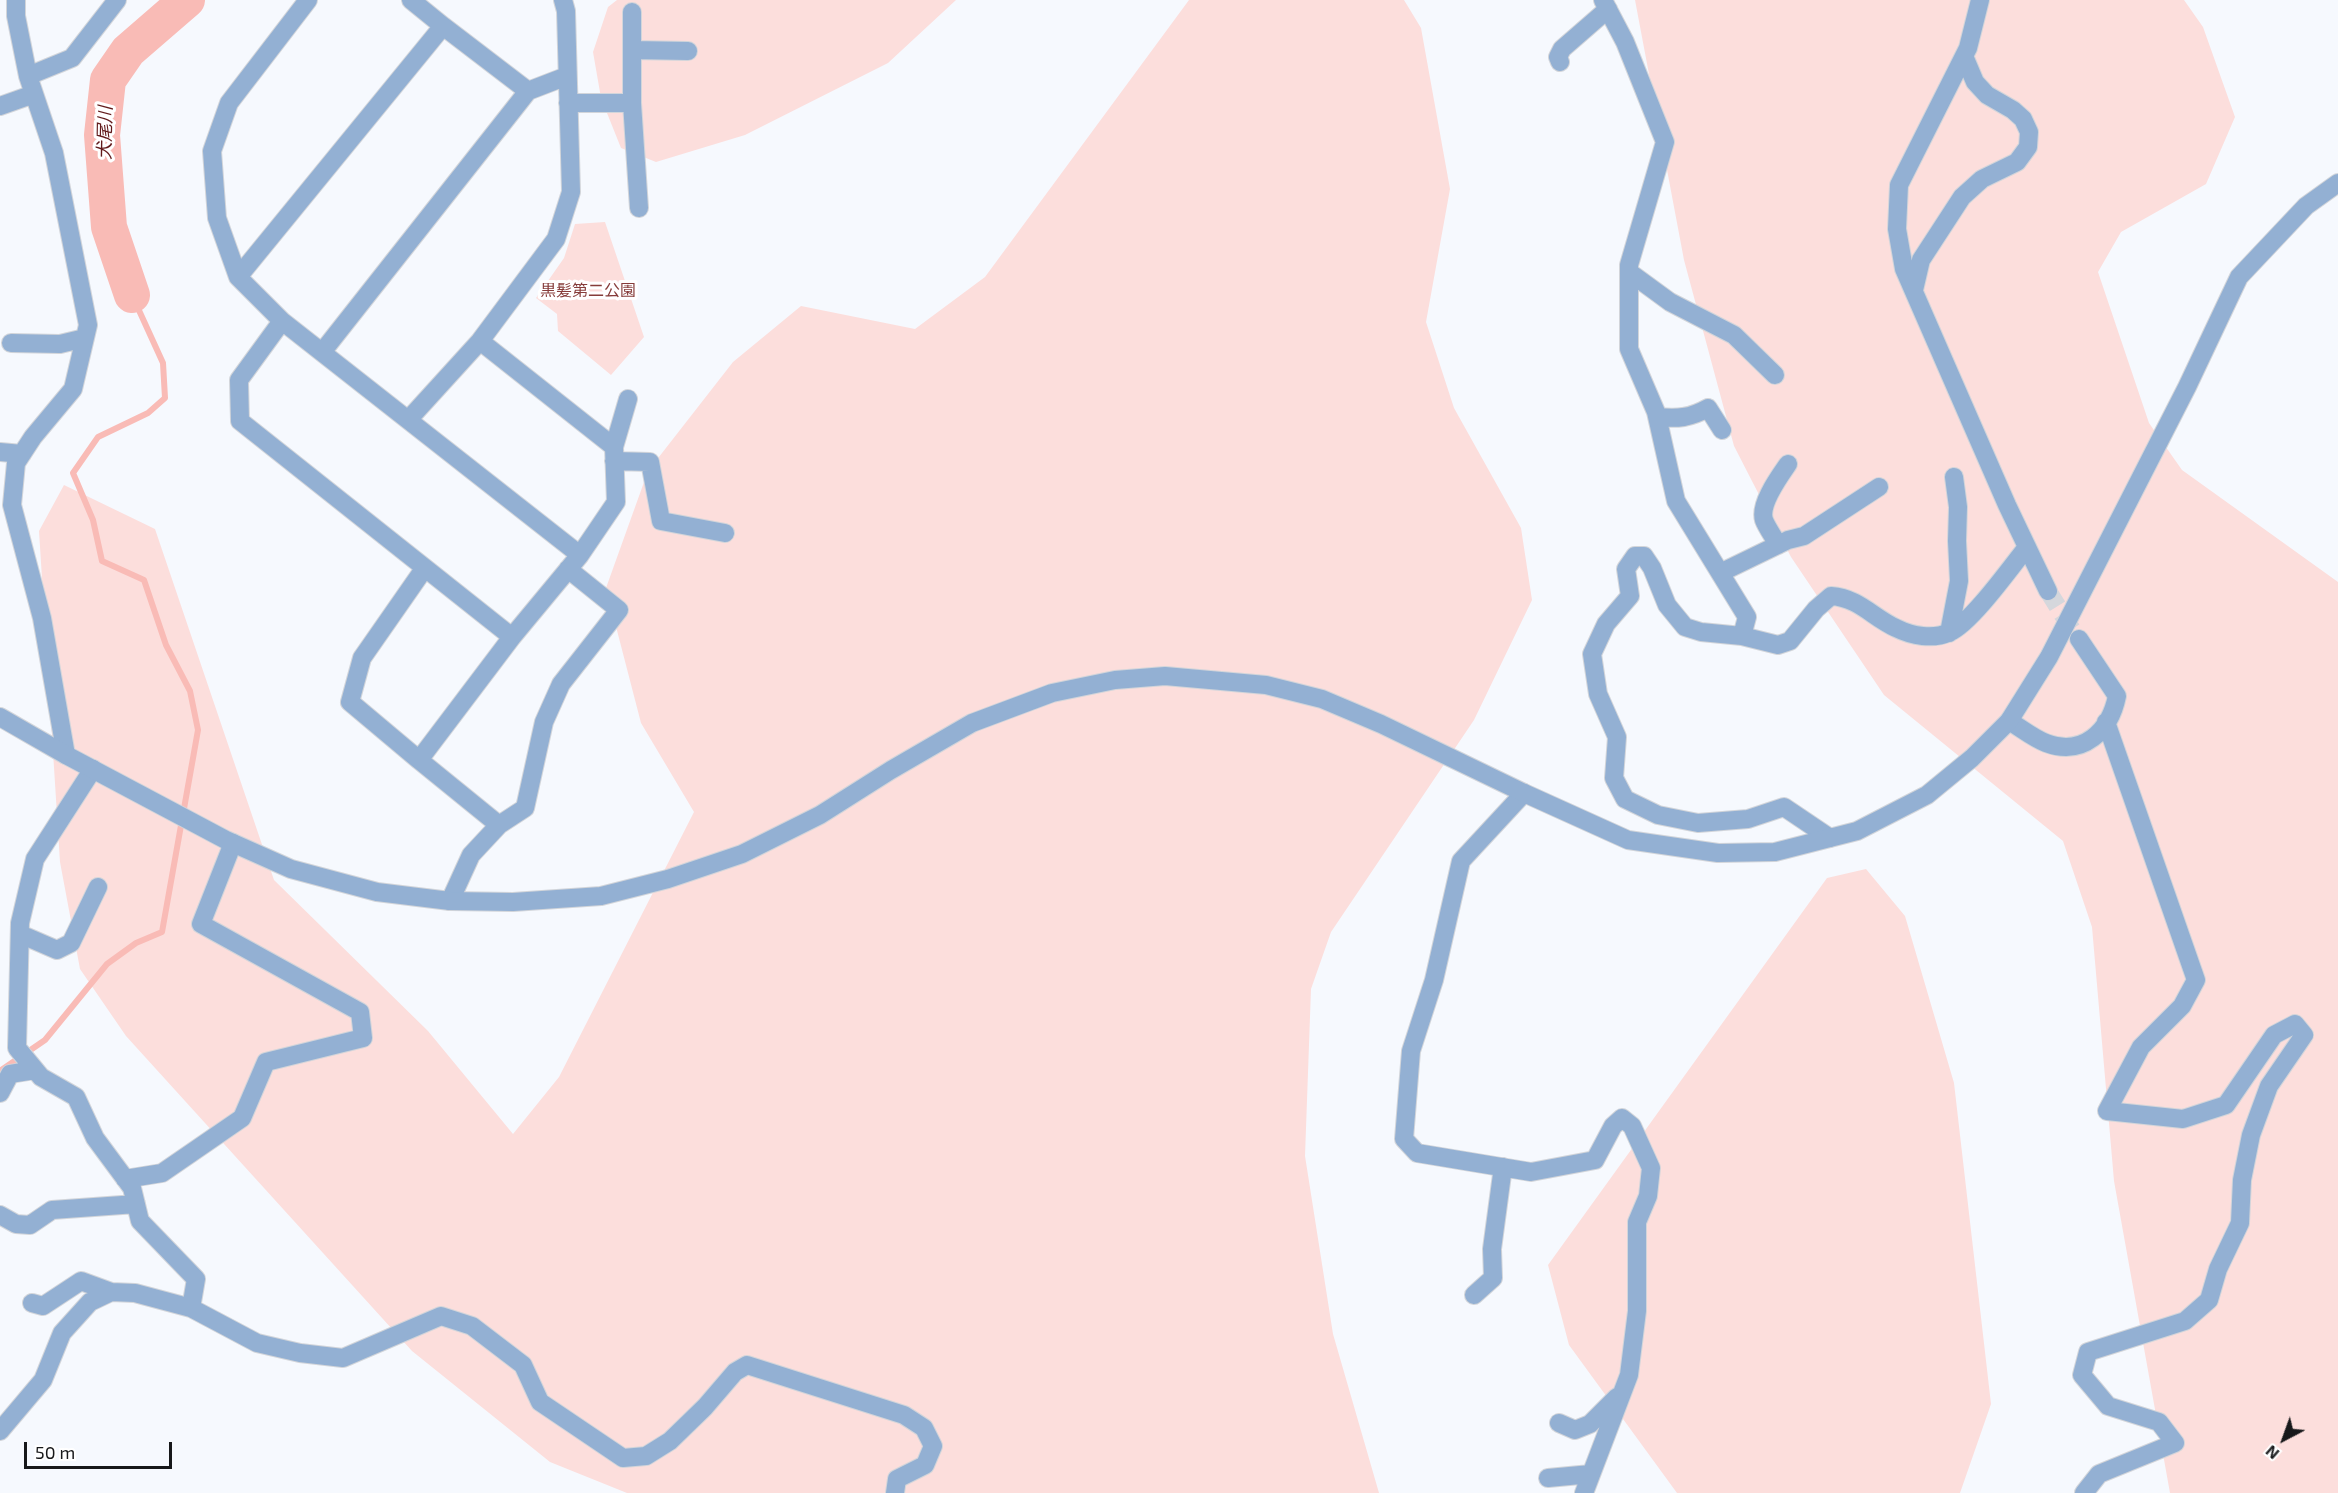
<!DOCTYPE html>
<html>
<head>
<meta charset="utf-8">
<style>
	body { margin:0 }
	#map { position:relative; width:2338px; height:1493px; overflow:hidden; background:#f6f9fe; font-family:"Exo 2",sans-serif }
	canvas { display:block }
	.north { position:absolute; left:2254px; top:1409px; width:60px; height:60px; -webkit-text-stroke:4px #fff; paint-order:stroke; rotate:221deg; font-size:16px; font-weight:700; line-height:24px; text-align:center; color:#17181a }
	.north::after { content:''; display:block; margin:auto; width:21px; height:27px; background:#17181a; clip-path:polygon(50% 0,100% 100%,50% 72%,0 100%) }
	.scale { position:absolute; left:24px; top:1442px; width:148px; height:27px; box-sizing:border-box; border:3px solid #17181a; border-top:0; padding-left:8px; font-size:18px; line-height:21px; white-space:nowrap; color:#17181a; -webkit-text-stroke:4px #fff; paint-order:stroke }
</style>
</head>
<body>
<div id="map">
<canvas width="2338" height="1493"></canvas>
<div class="north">N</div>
<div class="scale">50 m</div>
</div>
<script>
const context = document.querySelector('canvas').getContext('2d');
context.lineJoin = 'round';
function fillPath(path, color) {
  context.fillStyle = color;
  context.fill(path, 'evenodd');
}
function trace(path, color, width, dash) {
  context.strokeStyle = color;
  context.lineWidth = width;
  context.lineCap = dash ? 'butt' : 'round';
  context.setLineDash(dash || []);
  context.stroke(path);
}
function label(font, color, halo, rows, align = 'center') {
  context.font = font + ' "Exo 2","Noto Sans JP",sans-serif';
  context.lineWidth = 6;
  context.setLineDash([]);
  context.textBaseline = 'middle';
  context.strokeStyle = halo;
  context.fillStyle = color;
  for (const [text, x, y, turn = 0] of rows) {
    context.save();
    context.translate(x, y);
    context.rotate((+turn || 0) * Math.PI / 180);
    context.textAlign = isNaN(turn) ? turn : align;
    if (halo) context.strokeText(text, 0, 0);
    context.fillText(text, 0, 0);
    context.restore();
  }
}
const green = new Path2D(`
	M617 0H956L888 63 745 135 656 162 621 148 601 98 593 52 608 7Z
	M1189 0H1404L1421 28 1450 189 1426 322 1454 408 1521 528 1532 600 1474 720 1331 932 1311 989 1305 1156 1333 1334 1379 1493H627L550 1462 412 1351 126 1036 80 969 60 862 39 531 64 485 155 529 274 880 428 1031 513 1134 559 1077 694 812 641 723 606 588 648 471 733 362 801 306 915 329 985 277Z
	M1635 0H2184L2203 27 2235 117 2206 184 2121 232 2098 272 2149 423 2182 470 2338 582V1493H2170L2114 1181 2092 927 2063 841 1884 695 1791 557 1734 446 1684 260Z
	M605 222 644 337 611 375 558 331 557 314 536 298 564 258 575 224Z
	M1866 869 1905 916 1954 1083 1991 1404 1960 1493H1677L1569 1345 1548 1265 1827 878Z`);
const stream = new Path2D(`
	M0 1071 45 1040 107 964 136 943 162 932 198 730 190 691 166 645 144 580 102 561 93 520 73 473 98 437 148 413 165 398 163 363 132 295`);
const river = new Path2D(`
	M132 295 109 227 102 135 108 80 128 51 187 0`);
const minorTunnel = new Path2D(`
	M2048 591 2074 633`);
const minor = new Path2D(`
	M16 0V16L28 76 54 153 88 325 73 389 33 437 16 463 12 505 42 618 66 755
	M308 0 229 103 212 151 217 218 238 277 282 321 580 555
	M1603 0 1625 42 1665 142 1629 265V349L1656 412 1676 501 1747 617 1742 636
	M1980 0 1968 48 1899 185 1897 229 1904 269 2007 505 2048 591
	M443 26 528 91
	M632 50 688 51
	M1560 62 1558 57 1562 49 1608 9
	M28 76 72 58 117 0
	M568 103H632V12
	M632 103 639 208
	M0 106 34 94
	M1629 272 1670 302 1734 335 1775 375
	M238 277 443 26 411 0
	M1914 290 1921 260 1962 197 1982 179 2017 162 2028 147 2029 132 2023 119 2013 110 1987 95 1975 82 1964 56
	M282 321 239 380 240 421 512 637
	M11 343 60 344 85 338
	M323 351 528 91 567 76
	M1657 417C1678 419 1690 418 1708 408L1722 430
	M409 419 480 341 556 239 571 192 566 11 563 0
	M614 447 628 399
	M0 452 22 454
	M614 461 650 462 661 521 725 533
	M1778 545C1774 537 1767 528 1764 520 1759 504 1779 477 1788 464
	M424 569 362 658 350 702 419 760 512 637 580 555 616 502 614 447 480 341
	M1720 573 1788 540 1804 536 1879 487
	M1949 633 1959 581 1957 541 1958 507 1954 477
	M2009 721C2021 728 2033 738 2046 743 2083 757 2110 731 2117 696L2079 639
	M419 760 499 825
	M93 769 35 859 20 923 17 1048 41 1077 76 1097 95 1138 132 1188 140 1221 196 1279 191 1308
	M1524 793 1461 861 1434 980 1411 1051 1404 1139 1417 1153 1531 1172 1595 1160 1613 1126 1622 1118 1632 1126 1651 1168 1648 1196 1637 1222V1311L1629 1375 1584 1493
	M1830 838 1784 807 1748 819 1698 823 1658 815 1625 799 1614 778 1617 737 1598 694 1592 654 1606 624 1630 596 1626 569 1635 556H1644L1652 568 1667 605 1685 627 1701 632 1742 636 1778 645 1790 641 1816 609 1831 596C1859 598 1872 617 1896 628 1912 636 1933 640 1950 632 1971 623 2011 567 2027 547
	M450 901 471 855 499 825 525 808 544 722 561 684 619 610 568 569
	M20 934 57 950 71 943 98 887
	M0 1093 10 1074 35 1070
	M125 1179 162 1173 242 1118 266 1062 363 1038 360 1012 201 924 233 843
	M0 1215 16 1224 30 1225 52 1210 136 1204
	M1474 1295 1493 1278 1492 1249 1503 1167
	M32 1303 43 1306 81 1281 111 1292
	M1559 1423 1575 1430 1590 1424 1617 1397
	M0 1431 43 1380 62 1333 90 1302 111 1292 135 1293 191 1308 257 1343 300 1353 343 1358 441 1316 472 1326 523 1365 540 1402 623 1458 646 1456 670 1441 705 1407 735 1372 747 1365 904 1415 924 1428 933 1446 925 1465 897 1479 895 1493
	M1548 1478 1591 1474
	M2084 1493 2099 1474 2175 1443 2159 1422 2108 1406 2082 1375 2088 1352 2185 1321 2209 1300 2218 1269 2240 1223 2242 1180 2251 1135 2269 1086 2304 1035 2295 1024 2274 1035 2226 1105 2183 1119 2107 1111 2141 1047 2182 1006 2196 980 2106 722`);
const tertiary = new Path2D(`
	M0 717 66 755 226 840 291 869 377 892 450 901 513 902 601 896 668 879 742 854 820 815 891 770 972 723 1052 693 1115 680 1165 676 1266 685 1322 699 1381 724 1524 793 1628 840 1718 853 1775 852 1857 831 1927 795 1972 758 2009 721 2049 657 2187 387 2239 277 2306 206 2338 183`);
const parkNames = [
	["黒髪第二公園",588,291]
];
const waterNames = [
	["犬尾川",105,133,-89]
];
fillPath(green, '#fcdedc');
trace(stream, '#f9bbb6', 6);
trace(river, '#f9bbb6', 36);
trace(minorTunnel, '#d5d7dc', 18, [18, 9]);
trace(minor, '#d2d5da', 20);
trace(tertiary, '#d2d5da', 20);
trace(minor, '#93b0d3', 18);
trace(tertiary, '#93b0d3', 18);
label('16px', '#863c3a', '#fff', parkNames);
label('italic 18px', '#611a1b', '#fff', waterNames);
</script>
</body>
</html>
